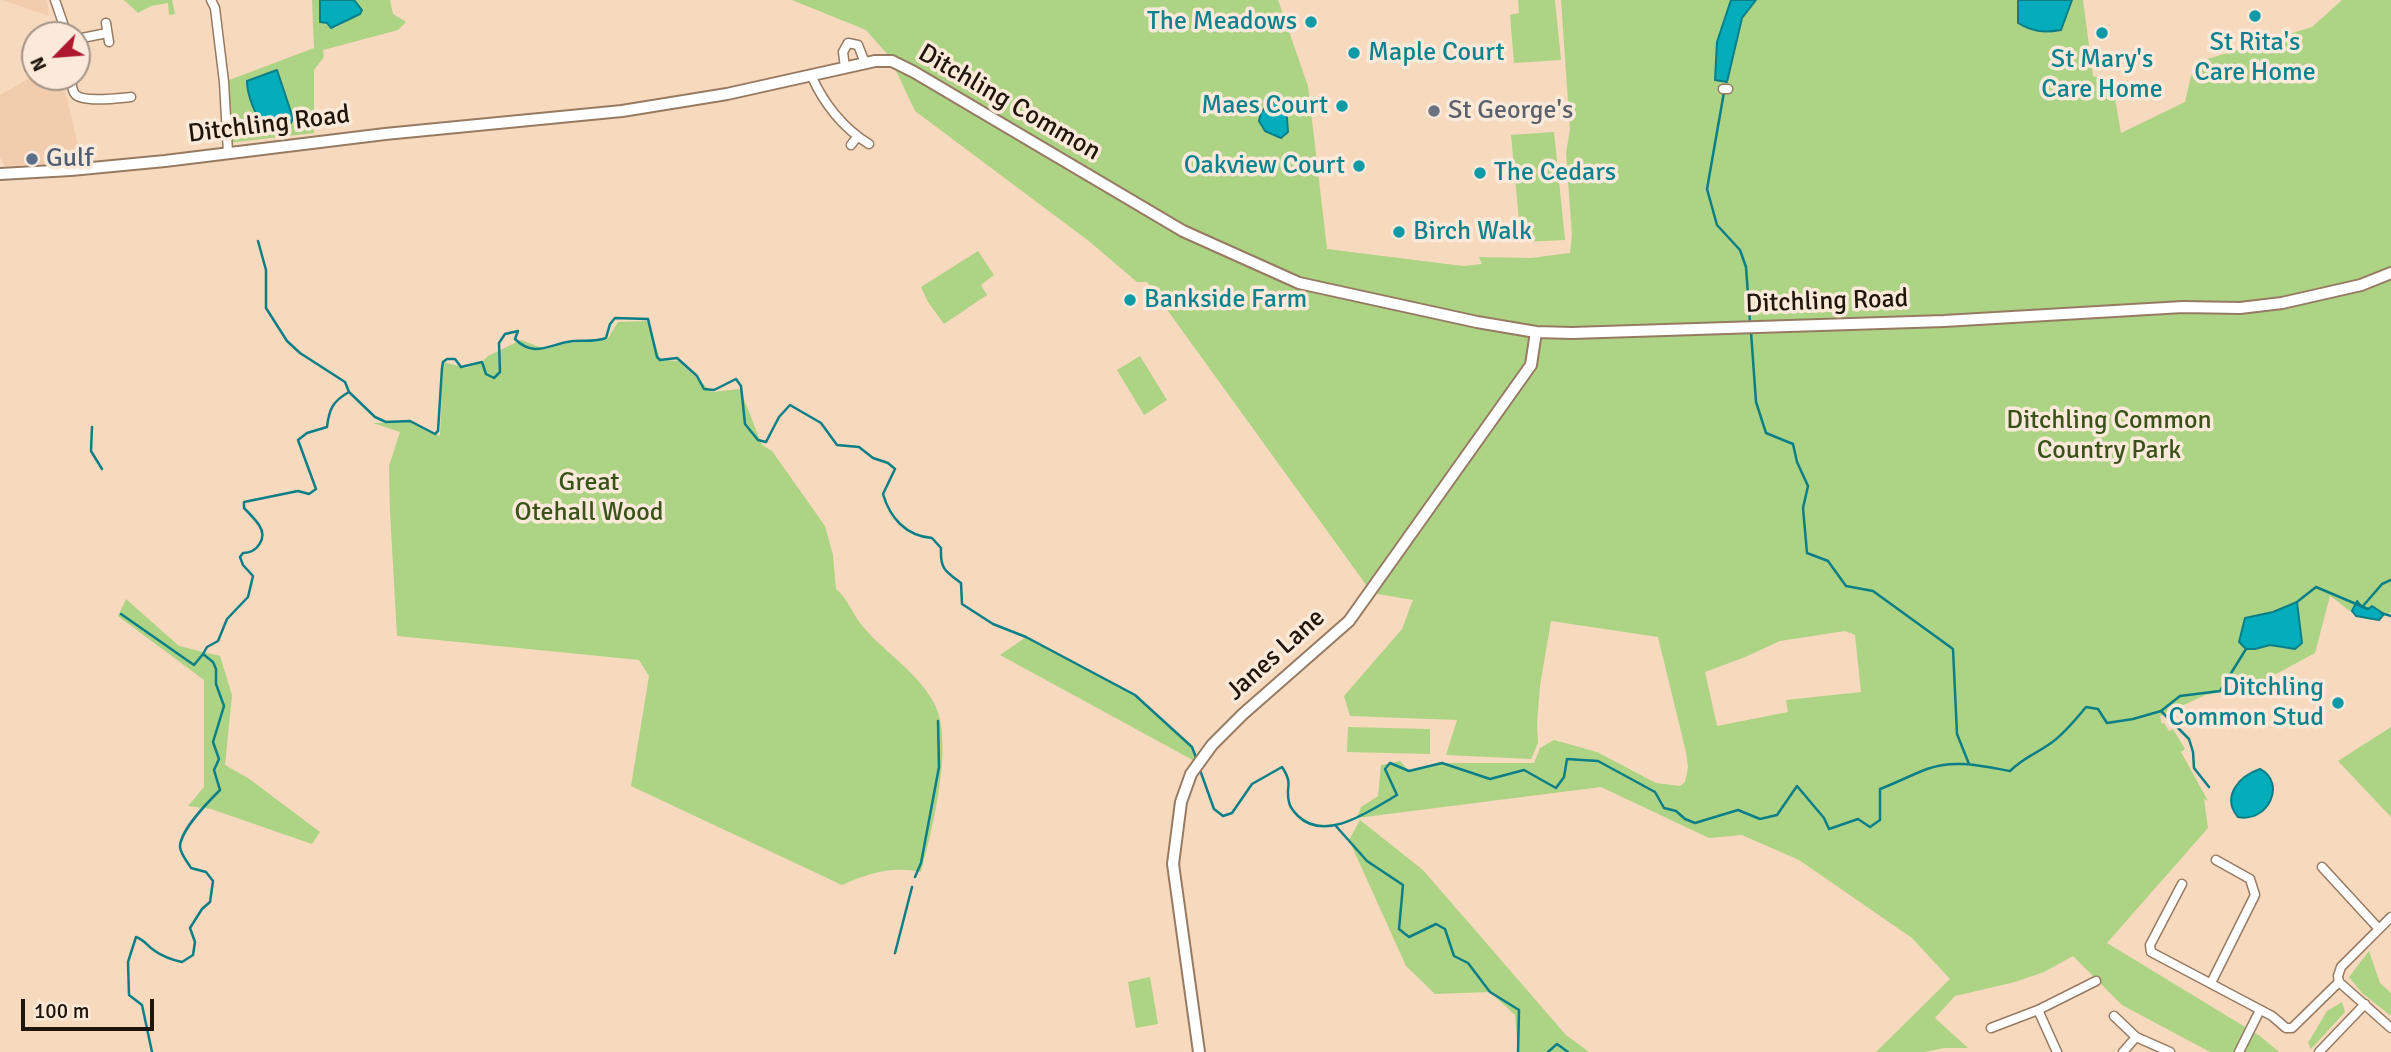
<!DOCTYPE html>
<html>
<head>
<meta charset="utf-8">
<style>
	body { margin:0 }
	#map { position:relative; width:2391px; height:1052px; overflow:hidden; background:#f7d9be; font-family:Signika,sans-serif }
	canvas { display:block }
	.north { position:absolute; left:21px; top:21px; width:70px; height:70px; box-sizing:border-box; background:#fbe9d9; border:2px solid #a39487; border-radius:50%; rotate:245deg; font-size:19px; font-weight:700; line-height:28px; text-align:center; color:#1f150b }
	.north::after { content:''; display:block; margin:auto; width:24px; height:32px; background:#ad182e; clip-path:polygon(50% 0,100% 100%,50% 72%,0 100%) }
	.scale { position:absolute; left:21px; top:999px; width:133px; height:32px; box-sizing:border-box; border:4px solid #1f150b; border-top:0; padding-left:9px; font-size:21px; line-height:24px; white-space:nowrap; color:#1f150b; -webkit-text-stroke:5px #fbe9d9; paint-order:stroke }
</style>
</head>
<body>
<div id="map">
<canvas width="2391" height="1052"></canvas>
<div class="north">N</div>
<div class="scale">100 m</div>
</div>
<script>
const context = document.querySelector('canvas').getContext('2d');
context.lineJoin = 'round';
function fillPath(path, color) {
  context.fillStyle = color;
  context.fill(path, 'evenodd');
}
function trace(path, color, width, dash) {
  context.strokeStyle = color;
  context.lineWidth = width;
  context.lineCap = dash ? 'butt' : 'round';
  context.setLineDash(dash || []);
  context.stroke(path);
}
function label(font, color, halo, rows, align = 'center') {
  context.font = font + ' Signika,sans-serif';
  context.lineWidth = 7;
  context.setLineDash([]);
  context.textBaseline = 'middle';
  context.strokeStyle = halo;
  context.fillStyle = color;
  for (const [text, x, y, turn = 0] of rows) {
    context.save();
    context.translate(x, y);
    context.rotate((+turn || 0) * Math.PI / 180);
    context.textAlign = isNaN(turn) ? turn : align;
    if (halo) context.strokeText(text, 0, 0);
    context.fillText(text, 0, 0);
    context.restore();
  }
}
const built = new Path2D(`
	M2 0H47L49 16Z
	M35 75V77H62L82 162 5 166 0 157V95Z`);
const green = new Path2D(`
	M124 0H172L175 14 169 15 168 3 151 6 138 13Z
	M312 0H320V22L327 23 335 28 360 14 354 0H390L393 14 406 22 398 30 323 50 324 57 314 70V133L228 143 224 82 314 48Z
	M792 0H1278L1308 86 1327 249 1463 266 1482 264 1479 257 1531 258 1570 253 1572 235 1566 153 1570 130 1561 0H2083L2093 76 2112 81 2121 133 2185 102 2191 76 2201 61 2312 27 2342 0H2391V612C2364 630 2352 611 2330 596L2315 653 2252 687 2205 695 2160 716 2162 724 2164 723 2169 731 2173 729 2185 749 2181 752 2208 801 2204 799 2208 828 2107 943 2260 1036 2279 1052H2210L2122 1005 2073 956 2044 972 2015 982 1955 996 1935 1018 1968 1048H1944L1925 1052H1876L1950 979 1912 938 1799 860 1742 835 1709 838 1601 787 1357 818 1361 807 1378 796 1381 765 1400 761 1409 771 1442 763H1534L1540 748 1554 740 1597 752 1656 783 1680 786 1685 782 1688 768 1686 752 1658 637 1551 621 1540 686 1537 724 1538 743 1531 759 1446 755 1457 720 1350 716 1344 696 1402 629 1413 600 1372 593 1147 282H1137L1090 242 915 111 889 56 866 30ZM1845 631 1855 635 1861 692 1786 700 1788 712 1717 726 1705 672 1745 657 1780 641Z
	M1518 0H1555L1561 60 1514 63 1510 15 1519 13Z
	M1554 132 1565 240 1521 242 1511 135Z
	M978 251 994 275 981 285 987 295 944 324 928 302 921 287Z
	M649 321 660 360 678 361 712 392 740 389 762 445 772 451 825 526 833 555 836 589C849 600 853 616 864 628 887 654 917 672 934 703 955 741 932 831 921 872 892 866 869 873 842 885L631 786 649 676 639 660 397 636 390 512 389 466 400 432 373 423 410 422 440 436 443 362 466 368 481 363 488 356 521 340 545 349 568 343 607 340 618 322Z
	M1140 356 1167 400 1144 415 1117 370Z
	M126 599 179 646 220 656 232 695 225 765 248 778 320 832 312 844 211 809 188 806 204 787V680L118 616Z
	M1026 637 1135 695 1192 747 1200 764 1000 655Z
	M1348 727 1430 729V754L1347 752Z
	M2391 727V817L2338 761Z
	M1360 820 1423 870 1566 1035 1589 1052H1518L1515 1015 1490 992 1435 994 1406 966 1349 840Z
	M2369 951 2380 983 2391 993V1016L2362 993 2349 977Z
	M1150 977 1158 1024 1136 1028 1128 982Z
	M2342 1002 2345 1012 2311 1049 2308 1043 2327 1011Z`);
const water = new Path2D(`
	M320 0H354L362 10 360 14 331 28 327 23 320 22Z
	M1731 0H1756L1742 18 1727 82 1715 80 1717 42Z
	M2018 0H2072L2061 30C2044 33 2033 32 2018 23Z
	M277 70 293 118 291 123 265 125C255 117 247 94 247 81Z
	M1278 102 1286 104 1288 132 1281 138 1265 131 1259 121 1261 112 1269 103Z
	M2357 601 2362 607 2368 609 2372 606 2384 614 2379 620 2356 616 2352 611Z
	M2297 602 2302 643 2295 649 2270 645 2255 649H2246L2239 642 2245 618 2273 612Z
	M2260 769C2287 783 2268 823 2238 817 2221 797 2239 776 2260 769Z`);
const stream = new Path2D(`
	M1724 92 1707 189 1717 225 1740 250 1746 267 1750 322
	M258 241 266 270V308L287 341 300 353 345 382 349 392 375 417 386 422 410 421 435 434 438 431 442 368 443 362 447 359H455L461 367 482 362 486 374 494 378 500 372 499 343 505 334 518 331 515 339C533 357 547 346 567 342 580 339 593 343 606 338L610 324 615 318 648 319 657 357 660 360 677 358 697 376 704 389 714 390 736 379 741 386 745 424 758 440 766 442 779 417 790 405 821 423 837 445 859 447 873 458 888 463 895 469 883 494C890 518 906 536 932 538L941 548C940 569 945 571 961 583L962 604 993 624 1026 637 1135 695 1192 747 1197 760
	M1751 332 1756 402 1766 433 1793 444 1797 462 1808 486 1803 508 1807 553 1828 561 1846 586 1873 591 1953 649 1957 734 1969 764
	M92 427 91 451 102 469
	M2297 602 2316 587 2368 609
	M2363 606 2382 584 2391 580
	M2381 613 2391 616
	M121 614 194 665 203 654
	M2161 711 2189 739 2193 752 2194 768 2209 787
	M1200 770 1214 809 1223 816 1232 813 1252 784 1282 767C1294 785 1285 786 1289 802 1290 808 1294 812 1298 816 1326 843 1371 810 1397 795L1385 769 1390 763 1409 771 1442 763 1490 779 1524 770 1556 788 1564 777 1567 759 1598 761 1655 792 1664 808 1676 811 1685 819 1695 823 1738 810 1760 819 1777 815 1797 786 1824 818 1829 829 1858 819 1870 827 1880 820V789C1896 783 1911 775 1927 769 1954 759 1982 766 2010 771 2024 757 2036 754 2051 743 2065 733 2075 720 2086 707L2098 709 2107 723 2133 719 2161 711 2180 696 2220 691 2246 649
	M1335 825 1367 861 1403 885 1399 929 1409 937 1436 924 1445 929 1454 956 1468 963 1490 992 1519 1010 1518 1052
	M915 877 921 863 939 767 938 721
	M895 953 912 887
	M152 1052 142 1005 129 995 128 962 136 937C145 940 147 946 155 951 162 956 173 960 182 962L193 955 195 942 190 928 202 909 210 902 213 881 206 872 191 868C187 861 181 855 180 847 180 830 208 802 220 790L214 770 219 759 213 742 224 706 216 684V669L213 662 203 654 207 647 218 641 227 619 248 597 253 576 243 565 240 557 243 553C257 553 268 538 259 525 255 519 249 513 244 508V502L298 491 309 494 316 489 298 440 307 433 327 427C329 409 333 401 349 392
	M1548 1052 1557 1044 1568 1052`);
const street = new Path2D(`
	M55 0 67 35
	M211 0 215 8 224 82 228 153
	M106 23 109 42
	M77 39 107 33
	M845 67 843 52 848 43 858 45 865 63
	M71 77C72 83 71 89 75 94 82 103 120 98 131 97
	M812 77C824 104 844 129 869 144
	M1723 89H1728
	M851 145 857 137
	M2322 867 2379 929
	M2182 884 2150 945 2151 952 2272 1016 2286 1028H2292L2339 982
	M2391 917 2341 967 2338 976 2339 982 2391 1028
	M2211 983 2255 895 2250 879 2216 860
	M2038 1010 2057 1052
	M2114 1016 2136 1037 2170 1052
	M1991 1028 2038 1010 2096 981
	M2123 1052 2136 1037
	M2239 1052 2260 1010
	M2319 1052 2365 1004`);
const secondary = new Path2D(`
	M0 174 71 170 165 161 385 134 622 111 727 94 875 61H892L914 72 1183 231 1299 283 1477 322 1536 332 1572 333 1944 321 2183 307 2240 308 2282 303 2361 285 2391 273
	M1199 1052 1173 864 1181 802 1191 774 1212 745 1243 714 1349 621 1531 365 1536 332`);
const markers = [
	[2255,16,7,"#0f9aa8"],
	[1311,22,7,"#0f9aa8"],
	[2102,33,7,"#0f9aa8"],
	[1354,53,7,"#0f9aa8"],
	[1342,106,7,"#0f9aa8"],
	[1434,111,7,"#6b7280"],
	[32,159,7,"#5c6f8a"],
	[1359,166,7,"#0f9aa8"],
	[1480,173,7,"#0f9aa8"],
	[1399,232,7,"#0f9aa8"],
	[1130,300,7,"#0f9aa8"],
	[2338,703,7,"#0f9aa8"]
];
const cultureNames = [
	["The Meadows",1297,22],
	["St Rita's",2255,43,"center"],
	["Care Home",2255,73,"center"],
	["Maple Court",1368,53,"left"],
	["St Mary's",2102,60,"center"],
	["Care Home",2102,90,"center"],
	["Maes Court",1328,106],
	["Oakview Court",1345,166],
	["The Cedars",1494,173,"left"],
	["Birch Walk",1413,232,"left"],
	["Bankside Farm",1144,300,"left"],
	["Ditchling",2324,688],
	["Common Stud",2324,718]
];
const streetNames = [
	["Ditchling Common",1009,103,30],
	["Ditchling Road",269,125,-7],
	["Ditchling Road",1827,302,-2],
	["Janes Lane",1276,655,-42]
];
const worshipNames = [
	["St George's",1448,111]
];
const serviceNames = [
	["Gulf",46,159]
];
const parkNames = [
	["Ditchling Common",2109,421],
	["Country Park",2109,451],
	["Great",589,483],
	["Otehall Wood",589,513]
];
fillPath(built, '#f1cdad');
fillPath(green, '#add384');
fillPath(water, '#03adbc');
trace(water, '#0b7f87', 2);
trace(stream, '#0b7f87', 2.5);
trace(street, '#967b62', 11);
trace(secondary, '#967b62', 14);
trace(street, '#fff', 8);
trace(secondary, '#fff', 10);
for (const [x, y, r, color] of markers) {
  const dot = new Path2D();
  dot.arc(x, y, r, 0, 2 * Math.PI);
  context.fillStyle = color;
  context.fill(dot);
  trace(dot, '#fbe9d9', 2.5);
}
label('26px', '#0d838f', '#fbe9d9', cultureNames, 'right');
label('26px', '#1f150b', '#fbe9d9', streetNames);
label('26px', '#5b616d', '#fbe9d9', worshipNames, 'left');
label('26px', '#4e5e75', '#fbe9d9', serviceNames, 'left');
label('26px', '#395219', '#fbe9d9', parkNames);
</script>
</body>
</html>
